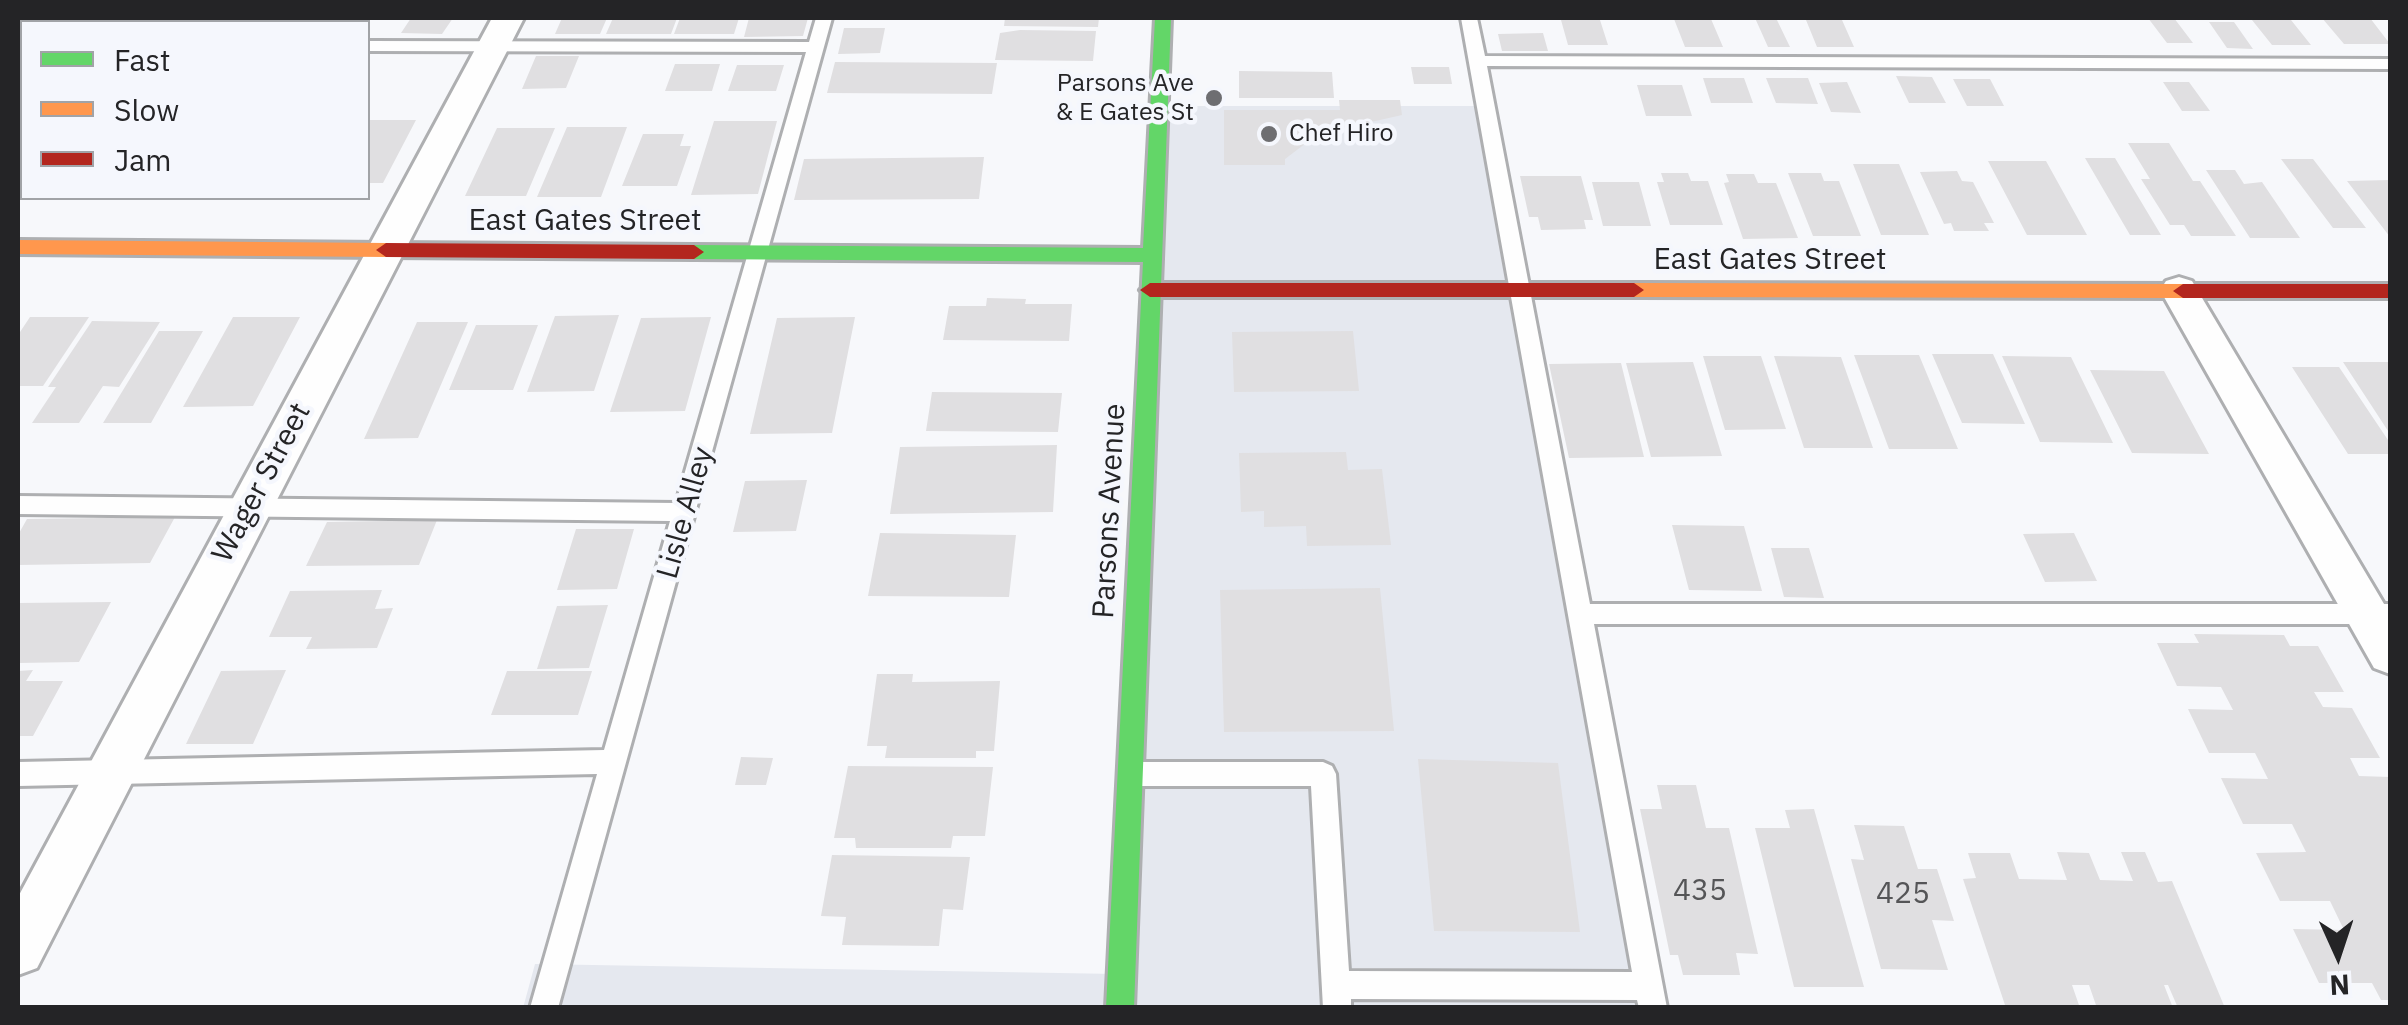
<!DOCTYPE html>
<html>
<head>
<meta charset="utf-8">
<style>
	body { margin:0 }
	#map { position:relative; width:2408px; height:1025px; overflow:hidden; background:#f7f8fb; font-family:"IBM Plex Sans",sans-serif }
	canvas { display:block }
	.frame { position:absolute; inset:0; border:20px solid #242426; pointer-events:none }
	.legend { position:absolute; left:20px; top:20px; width:350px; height:180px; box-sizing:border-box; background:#f5f7fd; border:2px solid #a1a3a7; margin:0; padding:12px 18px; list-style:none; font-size:30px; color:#242426 }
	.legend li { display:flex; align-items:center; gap:20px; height:50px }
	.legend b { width:50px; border:2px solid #a1a3a7 }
	.north { position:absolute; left:2288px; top:905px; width:100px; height:100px; -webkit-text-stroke:8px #f5f7fd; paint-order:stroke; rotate:177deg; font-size:28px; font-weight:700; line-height:40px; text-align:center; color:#242426 }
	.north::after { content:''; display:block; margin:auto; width:35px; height:45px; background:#242426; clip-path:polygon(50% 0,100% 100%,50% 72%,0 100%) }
</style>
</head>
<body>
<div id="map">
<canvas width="2408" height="1025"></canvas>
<div class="frame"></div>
<ul class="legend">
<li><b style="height:12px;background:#63d668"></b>Fast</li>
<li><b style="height:12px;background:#ff974d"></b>Slow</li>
<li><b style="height:12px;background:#b3261e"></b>Jam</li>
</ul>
<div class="north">N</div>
</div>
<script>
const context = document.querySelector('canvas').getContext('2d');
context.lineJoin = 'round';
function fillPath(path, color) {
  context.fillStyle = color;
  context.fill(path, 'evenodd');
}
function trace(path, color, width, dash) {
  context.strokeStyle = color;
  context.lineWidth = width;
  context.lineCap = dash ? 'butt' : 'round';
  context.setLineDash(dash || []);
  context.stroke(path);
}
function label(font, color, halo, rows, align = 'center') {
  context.font = font + ' "IBM Plex Sans",sans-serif';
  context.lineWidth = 9;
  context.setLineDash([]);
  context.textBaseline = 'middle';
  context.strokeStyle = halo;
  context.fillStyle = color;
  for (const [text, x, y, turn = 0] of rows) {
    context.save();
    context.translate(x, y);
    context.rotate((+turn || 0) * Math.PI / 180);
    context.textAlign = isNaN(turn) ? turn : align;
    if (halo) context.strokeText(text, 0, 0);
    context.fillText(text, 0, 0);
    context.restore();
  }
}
const built = new Path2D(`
	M1159 106H1486L1647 1007 523 1008 535 964 1117 974Z`);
const building = new Path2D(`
	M18 18H67L62 22H22V28L18 29Z
	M411 18H453L442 34 401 33Z
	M562 18H607L600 34H555Z
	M613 18H677L671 34H606Z
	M680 18H739L734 34H674Z
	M749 18H808L803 36 744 37Z
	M1005 18H1099L1098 27 1004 26Z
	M1755 18H1776L1790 47H1768Z
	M2148 18H2174L2193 43H2167Z
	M2322 18H2370L2390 44H2344Z
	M1674 19H1711L1723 47H1685Z
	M1561 20H1600L1608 45H1568Z
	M1806 20H1842L1854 47H1817Z
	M2252 20H2291L2311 45H2272Z
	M2209 22H2234L2253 49 2227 48Z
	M844 28H885L880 53 838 54Z
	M1020 30 1096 31 1093 61 995 60 1000 33Z
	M1543 33 1548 51H1502L1498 34Z
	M536 56H579L566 88 522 89Z
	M835 62 997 63 992 94 827 93Z
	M675 64H720L712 91H665Z
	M737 65H784L776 91H728Z
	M1411 67H1449L1452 84H1414Z
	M1239 71 1332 72 1334 98H1239Z
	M1896 76 1932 77 1946 103H1909Z
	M1703 78H1744L1753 103H1711Z
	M1766 78H1808L1818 104 1776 103Z
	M1953 79H1990L2004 106H1967Z
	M1847 82 1861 113 1831 112 1819 83Z
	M2163 82H2189L2210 111H2182Z
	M1637 85H1682L1692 116H1646Z
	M1339 100H1400L1402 115 1318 134 1285 159V165H1224V110H1340Z
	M368 120H416L383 183H368Z
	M714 121H777L758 194 691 195Z
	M567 127H627L601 197H537Z
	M497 128H555L526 196H465Z
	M643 134H684L680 146H691L677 186H622Z
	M2128 143H2169L2193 181H2200L2236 236H2191L2184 225H2170L2141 179H2150Z
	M984 157 979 199 794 200 804 159Z
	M2085 158H2115L2161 235H2130Z
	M2281 159H2313L2366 228H2333Z
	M1988 161H2046L2087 235H2027Z
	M1853 164H1899L1929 235H1881Z
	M2206 170H2235L2244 184 2262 182 2300 238H2250Z
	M1957 171 1962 181 1973 182 1994 223H1984L1989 231H1954L1951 223 1944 224 1920 172Z
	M1661 173H1688L1691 181H1708L1723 225H1670L1657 182H1664Z
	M1788 173H1821L1824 181H1839L1861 236H1813Z
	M1726 174H1754L1758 183H1776L1798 238 1743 239 1724 183 1729 182Z
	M1520 176H1581L1593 220H1584L1586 229 1541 230 1538 217H1529Z
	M2390 180V237L2347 181Z
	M1592 182H1639L1651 226H1603Z
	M987 298 1026 299 1025 304H1072L1069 341 943 340 949 306H986Z
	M619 315 594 391 527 392 555 316Z
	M30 317H89L43 386H18V335Z
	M233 317H300L253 406 183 407Z
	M711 317 685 411 610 412 641 318Z
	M855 317 832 433 750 434 777 318Z
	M92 321 160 322 119 387 103 386 79 423H32L56 387H48Z
	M417 322H468L418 438 364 439Z
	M476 325H538L513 390H449Z
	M159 331H203L151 423H103Z
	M1353 331 1359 391 1234 392 1232 332Z
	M1932 354H1993L2025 424 1962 423Z
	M1854 355H1919L1958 449H1889Z
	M1703 356H1761L1786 429 1725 430Z
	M1774 356 1841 357 1873 448H1804Z
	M2002 356 2071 357 2113 443 2040 442Z
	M1693 362 1722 456 1651 457 1626 363Z
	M2343 362H2390V434Z
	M1621 363 1644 457 1569 458 1549 364Z
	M2292 367H2339L2390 443V454H2348Z
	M2090 370 2164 371 2209 454 2132 453Z
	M932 392 1062 393 1058 432 926 431Z
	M1057 445 1053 512 890 514 900 447Z
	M1346 452 1348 470 1382 469 1391 545 1307 546 1306 526 1264 527V511L1241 512 1239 453Z
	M807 480 796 531 733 532 745 481Z
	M175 517 150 563 18 565V535L27 519Z
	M437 520 419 565 306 566 327 522Z
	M1672 525 1744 526 1762 591 1689 590Z
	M576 529H634L617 589 557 590Z
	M880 533 1016 535 1009 597 868 596Z
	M2074 533 2097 581 2045 582 2023 534Z
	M1771 548H1809L1824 598 1784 597Z
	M1380 588 1394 731 1224 732 1220 590Z
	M382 590 375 609 393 608 377 648 306 649 312 637H269L290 591Z
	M111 602 79 662 18 663V603Z
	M608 605 589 668 537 669 557 606Z
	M2194 634 2284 635 2290 646H2318L2344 692H2314L2323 707 2352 708 2380 758H2350L2359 776 2390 777V1000H2381L2372 983H2319L2293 929 2344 930 2330 901H2280L2256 853 2306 852 2292 824H2243L2221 778 2268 779 2255 753H2209L2188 709 2233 710 2221 687 2177 686 2157 643H2199Z
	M33 670 26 681H63L33 736H18V671Z
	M286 670 253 744H186L221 671Z
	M507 671H592L578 715H491Z
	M877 674H913L912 682 1000 681 994 751H976V758H885L887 746H867Z
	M741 757 773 758 766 785H735Z
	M1418 759 1558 763 1580 932 1434 931Z
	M848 766 993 767 985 836H953L951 848H856L855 838H834Z
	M1657 785H1696L1706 828H1729L1758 954 1736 953 1740 975H1683L1678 955H1670L1640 809H1662Z
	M1814 809 1864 987H1794L1755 828H1790L1785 810Z
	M1854 825 1904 826 1918 869H1937L1954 921 1932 920 1948 970 1881 969 1851 859 1864 860Z
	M2057 852 2089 853 2100 880 2133 881 2121 852H2145L2158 882 2172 881 2225 1008H2178L2168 985H2164L2173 1008H2097L2089 985H2072L2080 1008H2006L1963 879 1976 878 1968 853H2010L2019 879 2067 880Z
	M832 855 970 857 963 910 943 909 939 946 842 945 846 917 821 916Z`);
const lane = new Path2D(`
	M816 18H832L558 1008H530L597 774 18 786V762L604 750 670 521 18 514V496L676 503 806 52 368 51V41L809 42Z
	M1461 18H1477L1485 56 2390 59V69L1487 66 1590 604H2390V624H1594L1667 1008H1639L1637 1000 1351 999V1008H1323L1311 786H1131L1122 782 1118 774 1122 766 1131 762H1323L1332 766 1336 774 1349 971 1632 972Z
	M18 40H22V50H18Z`);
const street = new Path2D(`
	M492 18H524L37 968 18 975V897Z
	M2179 277 2192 281 2390 614V674L2374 668 2160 290 2166 281Z`);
const fast = new Path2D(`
	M1155 18H1171L1134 1008H1106L1143 262 694 259 684 252 694 245 1143 248Z`);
const slow = new Path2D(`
	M18 240 386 243 396 250 386 257 18 254Z
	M1634 283 2183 284 2193 291 2183 298 1634 297 1624 290Z`);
const jam = new Path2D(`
	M386 243 694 245 704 252 694 259 386 257 376 250Z
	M1150 283H1634L1644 290 1634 297H1150L1140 290Z
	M2183 284H2390V298H2183L2173 291Z`);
const markers = [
	[1214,98,10,"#6e6e71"],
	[1269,134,10,"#6e6e71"]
];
const farPoinames = [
	["Parsons Ave",1194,84],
	["& E Gates St",1194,113],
	["Chef Hiro",1289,134,"left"]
];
const streetNames = [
	["East Gates Street",585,221],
	["East Gates Street",1770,260],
	["Wager Street",262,483,-62],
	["Parsons Avenue",1110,511,-87],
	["Lisle Alley",686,513,-74]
];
const nearNumbernames = [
	["435",1700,891],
	["425",1903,894]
];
fillPath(built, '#e5e8ef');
fillPath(building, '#e0dfe1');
trace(lane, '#aeafb1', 6);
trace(street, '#aeafb1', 6);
trace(fast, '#aeafb1', 6);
trace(slow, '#aeafb1', 6);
trace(jam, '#aeafb1', 6);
fillPath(lane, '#fefefe');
fillPath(street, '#fefefe');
fillPath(fast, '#63d668');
fillPath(slow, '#ff974d');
fillPath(jam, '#b3261e');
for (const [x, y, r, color] of markers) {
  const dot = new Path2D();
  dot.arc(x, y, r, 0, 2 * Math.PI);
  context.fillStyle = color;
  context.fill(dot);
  trace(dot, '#f5f7fd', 4);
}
label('25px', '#242426', '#f5f7fd', farPoinames, 'right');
label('30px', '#242426', '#f5f7fd', streetNames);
label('30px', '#555557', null, nearNumbernames);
</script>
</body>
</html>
